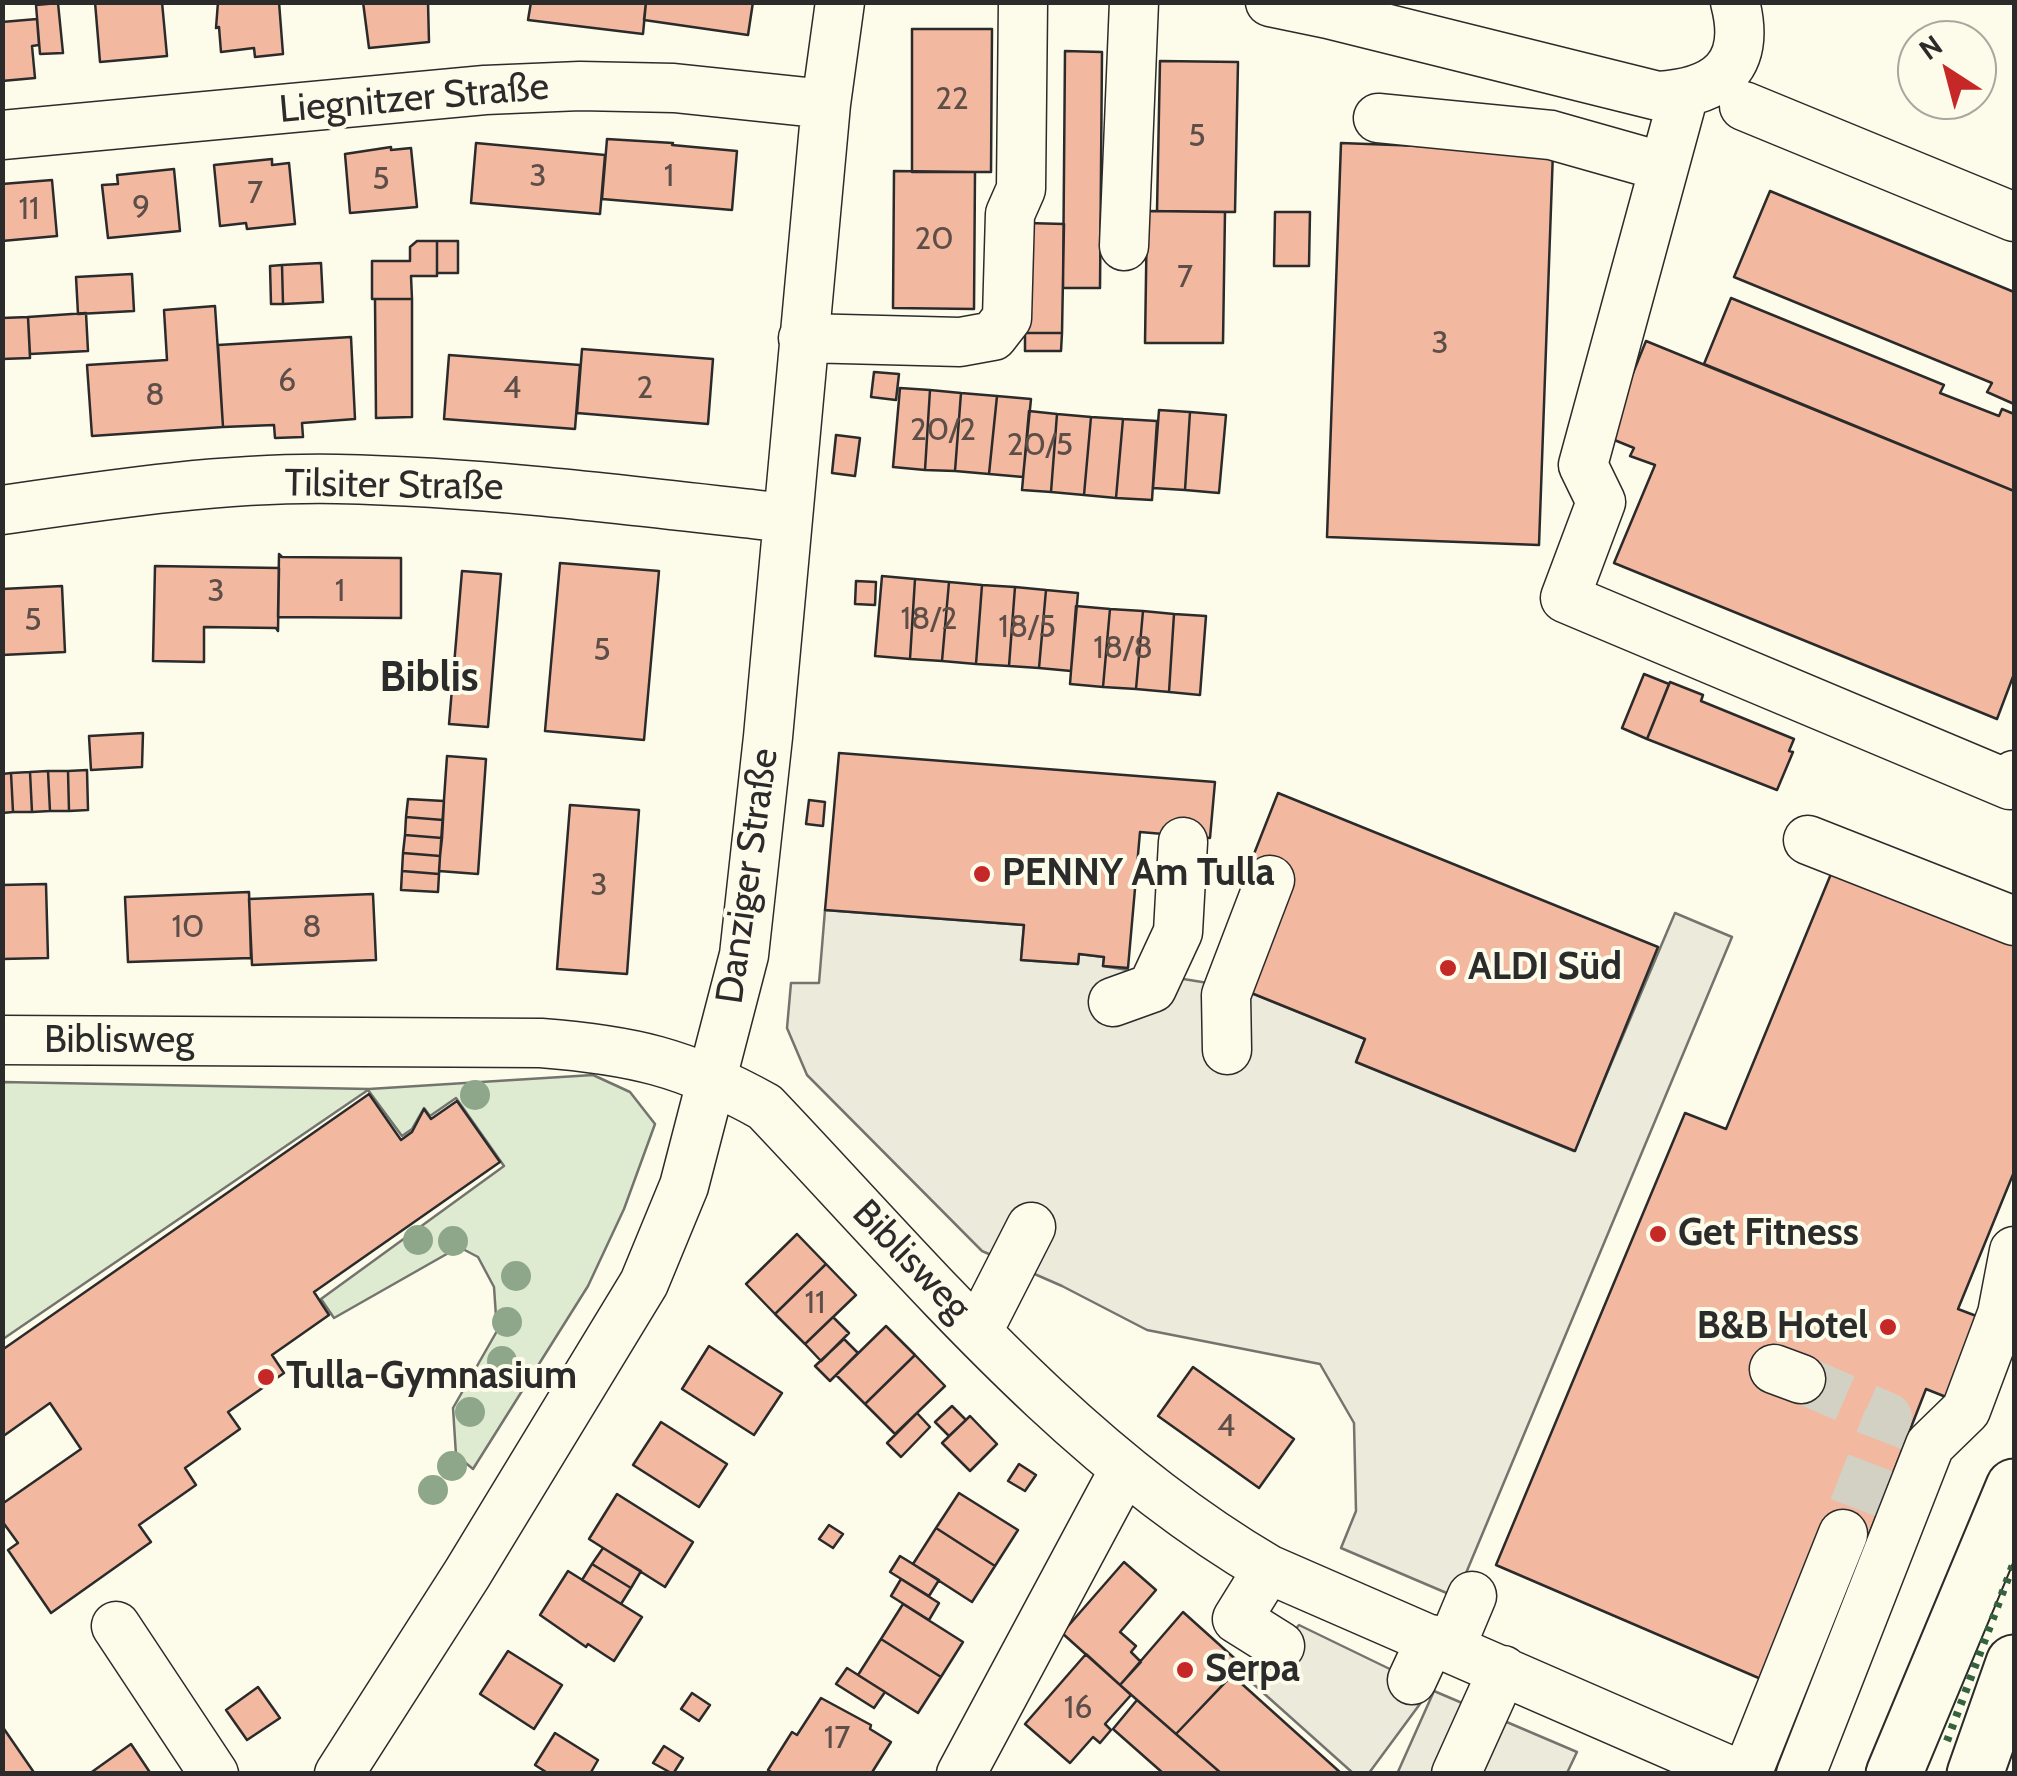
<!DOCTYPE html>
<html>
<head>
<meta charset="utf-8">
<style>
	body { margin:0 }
	#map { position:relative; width:2017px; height:1776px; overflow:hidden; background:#fdfbea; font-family:Cabin,sans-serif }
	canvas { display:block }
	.frame { position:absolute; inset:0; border:5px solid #2b2b2b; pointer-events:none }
	.north { position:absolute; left:1897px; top:20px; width:100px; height:100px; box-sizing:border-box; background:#fdfbea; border:2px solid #a9a89e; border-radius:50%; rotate:324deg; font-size:28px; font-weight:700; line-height:40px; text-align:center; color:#2b2b2b }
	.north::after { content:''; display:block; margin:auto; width:35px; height:45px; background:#c62828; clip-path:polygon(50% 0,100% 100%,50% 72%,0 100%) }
</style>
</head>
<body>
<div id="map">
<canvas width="2017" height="1776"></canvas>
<div class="frame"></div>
<div class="north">N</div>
</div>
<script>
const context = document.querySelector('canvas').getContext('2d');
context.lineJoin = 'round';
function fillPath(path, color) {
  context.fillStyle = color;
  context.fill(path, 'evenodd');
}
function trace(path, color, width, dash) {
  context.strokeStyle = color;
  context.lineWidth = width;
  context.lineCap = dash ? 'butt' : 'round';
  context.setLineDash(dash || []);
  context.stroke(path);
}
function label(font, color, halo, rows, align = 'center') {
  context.font = font + ' Cabin,sans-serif';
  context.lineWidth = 8;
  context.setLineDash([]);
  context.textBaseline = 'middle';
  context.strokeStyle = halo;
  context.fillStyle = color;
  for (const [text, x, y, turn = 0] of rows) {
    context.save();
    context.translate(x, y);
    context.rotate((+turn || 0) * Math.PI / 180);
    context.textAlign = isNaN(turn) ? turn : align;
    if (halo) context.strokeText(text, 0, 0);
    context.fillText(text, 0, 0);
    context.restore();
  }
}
const green = new Path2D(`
	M593 1075 630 1092 655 1124 624 1209 588 1286 473 1469 456 1455 453 1408 497 1331 494 1287 478 1257 459 1247 334 1318 321 1299 504 1166 456 1098 430 1116 424 1108 412 1129 402 1136 368 1090 3 1339V1082L369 1089Z`);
const parking = new Path2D(`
	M825 910 1024 925 1021 960 1078 964 1079 954 1104 957 1103 966 1239 988 1365 1039 1356 1062 1574 1151 1675 913 1732 937 1456 1597 1341 1548 1356 1511 1354 1423 1320 1364 1147 1330 1062 1286 982 1251 807 1075 787 1028 791 983H819Z
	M1299 1625 1431 1689 1369 1773 1354 1774 1250 1681Z
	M1434 1691 1577 1752 1567 1773 1397 1774Z`);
const building = new Path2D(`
	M95 2H162L167 56 100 62Z
	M218 2H279L283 54 255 57 254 48 221 52 219 27 216 28Z
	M363 2H428L429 42 369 48Z
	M531 2H646L643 34 528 20Z
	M646 2H753L748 35 644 20Z
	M58 3 63 53 40 54 36 5Z
	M37 19 39 45 32 46 35 78 2 81V22Z
	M912 29H992L991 172H912Z
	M1065 51 1102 52 1100 288H1063Z
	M1160 61 1238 62 1235 212 1157 211Z
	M607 139 673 143 672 145 737 151 732 210 602 199Z
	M476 143 605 155 600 214 471 203Z
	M1341 143 1553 151 1539 545 1327 537Z
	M391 147V150L411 148 417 207 350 213 345 154Z
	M272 159V165L289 163 295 224 247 229 246 223 220 226 214 165Z
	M174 169 180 231 108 238 102 185 118 184 117 175Z
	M894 171 975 172 974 309 893 308Z
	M52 180 57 236 2 241V184Z
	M1770 191 2014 292V404L1987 392 1992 383 1734 277Z
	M1147 211 1225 212 1223 343H1145Z
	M1275 212H1310L1309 266H1274Z
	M1027 223 1064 224 1062 333H1025Z
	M417 241H437V276H411L412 299H372V261H410V247Z
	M437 241H458V273H437Z
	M321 263 323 302 283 304 282 265Z
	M282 265 283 304H271L270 266Z
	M132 274 134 311 78 314 76 277Z
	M1731 298 1944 385 1940 393 1999 416 2002 409 2014 414V491L1704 364Z
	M375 299H412V417L376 418Z
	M215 306 223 427 92 436 87 365 167 360 164 310Z
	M86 313 88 351 30 354 28 317Z
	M28 317 30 358 2 359V318Z
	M1025 333H1062L1061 351H1025Z
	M351 337 355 419 302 423 303 437 275 438 274 425 223 427 218 345Z
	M1646 341 2014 491V674L1997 719 1614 563 1655 465 1630 456 1634 448 1607 437Z
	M582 349 713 359 708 424 577 413Z
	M449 355 580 365 575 429 444 419Z
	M874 372 899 374 896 400 871 397Z
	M900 388 930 390 925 470 893 467Z
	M930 390 961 393 955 471 925 470Z
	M961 393 997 396 989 474 955 471Z
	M997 396 1031 399 1023 477 989 474Z
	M1159 410 1190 412 1185 490 1153 488Z
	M1029 411 1057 414 1051 492 1022 490Z
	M1190 412 1226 415 1219 493 1185 490Z
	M1057 414 1091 417 1084 495 1051 492Z
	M1091 417 1123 419 1116 498 1084 495Z
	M1123 419 1157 421 1152 500 1116 498Z
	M836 435 860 438 855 476 832 473Z
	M279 554 282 557 401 558V618L278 617Z
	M560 563 659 571 644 740 545 731Z
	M155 566 279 568 278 631 276 628 204 627V662L153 661Z
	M462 571 501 574 488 727 449 724Z
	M882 576 915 579 910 659 875 656Z
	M915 579 949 582 942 661 910 659Z
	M856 581 876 582 875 605 855 604Z
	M949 582 982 585 976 664 942 661Z
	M982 585 1015 587 1009 666 976 664Z
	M62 586 65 652 2 655V589Z
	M1015 587 1046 590 1039 668 1009 666Z
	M1046 590 1078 593 1071 671 1039 668Z
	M1076 606 1110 609 1103 687 1070 684Z
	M1110 609 1143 611 1136 689 1103 687Z
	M1143 611 1174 614 1169 692 1136 689Z
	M1174 614 1206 616 1200 695 1169 692Z
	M1644 674 1669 684 1647 739 1622 728Z
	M1670 682 1703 695 1701 701 1794 739 1789 751 1793 752 1777 790 1647 739Z
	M143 733 142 767 91 770 89 736Z
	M839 753 1215 782 1210 838 1140 832 1128 968 1103 966 1104 957 1079 954 1078 964 1021 960 1024 925 825 910Z
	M447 756 486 759 478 874 439 871Z
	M87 770 88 810 69 811 68 771Z
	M48 771H68L69 811H50Z
	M48 771 50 811 32 812 30 772Z
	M30 772 32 812H13L11 773Z
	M11 773 13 812 2 813V774Z
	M1278 793 1658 947 1575 1151 1356 1062 1365 1039 1239 988 1286 873 1252 859Z
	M408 799 444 801 443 820 406 817Z
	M809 800 825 802 823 826 806 824Z
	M570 805 639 810 627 974 557 969Z
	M406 817 443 820 442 838 405 835Z
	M405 835 442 838 440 856 403 853Z
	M403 853 440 856 439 874 402 871Z
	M1833 869 2014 943V1172L1958 1309 1979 1317 1946 1397 1926 1389 1865 1545 1860 1544 1761 1679 1496 1565 1685 1113 1726 1129Z
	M402 871 439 874 438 892 401 890Z
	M46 884 48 958 2 959V885Z
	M249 892 251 958 128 962 125 897Z
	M373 894 376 960 252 965 249 899Z
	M369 1094 401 1140 412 1132 424 1109 431 1119 457 1101 500 1162 314 1292 329 1315 272 1355 284 1373 228 1412 240 1429 185 1468 196 1485 139 1525 151 1542 51 1613 8 1550 18 1543 2 1521V1504L81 1449 50 1403 2 1437V1350Z
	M797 1234 826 1264 775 1314 746 1284Z
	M826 1264 856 1295 805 1344 775 1314Z
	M833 1317 849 1333 821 1361 805 1344Z
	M886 1326 915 1355 865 1404 836 1375Z
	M844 1339 858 1353 830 1381 815 1366Z
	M709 1346 782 1393 754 1435 682 1389Z
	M915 1355 945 1386 895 1434 865 1404Z
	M1193 1367 1294 1439 1259 1488 1158 1416Z
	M952 1406 966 1420 949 1436 935 1422Z
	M917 1413 930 1427 901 1457 887 1443Z
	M970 1416 997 1444 970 1471 942 1443Z
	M661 1422 727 1464 699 1507 633 1465Z
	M1019 1464 1036 1475 1025 1491 1008 1481Z
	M959 1493 1018 1530 995 1566 936 1528Z
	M617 1494 693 1542 665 1587 589 1539Z
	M829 1525 843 1534 833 1548 819 1539Z
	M936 1528 995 1566 972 1602 913 1564Z
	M603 1548 641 1571 631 1588 592 1564Z
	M900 1556 939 1580 929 1596 890 1572Z
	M1124 1562 1156 1590 1120 1632 1136 1646 1131 1652 1141 1662 1120 1685 1062 1633Z
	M592 1564 631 1588 621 1604 582 1580Z
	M568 1571 642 1617 614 1661 588 1644 586 1647 540 1615Z
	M901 1579 939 1603 929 1620 891 1596Z
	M903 1604 963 1642 941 1677 881 1639Z
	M1183 1612 1242 1665 1176 1734 1120 1685Z
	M881 1639 941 1677 918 1713 858 1675Z
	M508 1651 562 1685 534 1729 480 1694Z
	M1086 1654 1131 1695 1105 1724 1111 1730 1100 1743 1093 1737 1070 1763 1025 1724Z
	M847 1668 885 1692 874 1708 836 1684Z
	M1232 1675 1342 1774H1222L1176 1734Z
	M258 1687 280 1718 247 1740 226 1710Z
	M692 1693 710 1705 699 1721 681 1709Z
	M821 1698 871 1725 870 1729 891 1742 871 1774H774L768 1770 792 1732 797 1735Z
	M1137 1700 1176 1734 1222 1774H1164L1113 1729Z
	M2 1726 35 1774H2Z
	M555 1733 598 1760 590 1774H549L535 1765Z
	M131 1744 151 1774H89Z
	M664 1746 683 1758 673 1774 653 1763Z`);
const minorTunnel = new Path2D(`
	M1801 1379 1888 1417 1843 1534`);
const minor = new Path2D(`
	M1270 2 1328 14 1658 96C1718 92 1752 67 1735 2
	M1684 94 1583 465 1601 502 1565 598 2010 785 2014 775
	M1744 106 2014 217
	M1378 118 1551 135 1664 167
	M2 135 485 90 580 86 674 88 826 104
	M1124 246 1134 2
	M803 338 960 342 993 336 1007 318 1010 214 1021 189 1023 2
	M2 510C112 494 226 477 337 479 487 482 636 501 786 518
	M1808 840 2014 921
	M1113 1002 1152 988 1178 932 1183 842
	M2 1040 541 1043C631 1050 685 1062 765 1107 921 1271 1070 1453 1268 1569L1738 1774
	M1227 1050 1226 995 1270 880
	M978 1331 1031 1227
	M1774 1369 1801 1379
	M1268 1569 1237 1619 1280 1646
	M116 1626 214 1774
	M1451 1646 1472 1596
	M1412 1680 1431 1639
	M339 1774 467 1574 644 1283 684 1186 744 955 768 737 826 104 840 2
	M961 1774 1124 1470
	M1456 1774 1503 1670
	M1747 1774 1843 1534
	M1801 1774 1930 1445 1966 1410 2002 1314 2014 1251`);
const major = new Path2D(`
	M1894 1774 2014 1487
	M1975 1774 2014 1663`);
const hedge = new Path2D(`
	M1947 1741 2014 1562
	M1925 1774V1773`);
const trees = [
	[475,1095],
	[418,1240],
	[453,1241],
	[516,1276],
	[507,1322],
	[502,1361],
	[470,1412],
	[452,1466],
	[433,1490]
];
const markers = [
	[982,874,10,"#c62828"],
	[1448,968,10,"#c62828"],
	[1658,1234,10,"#c62828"],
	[1888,1327,10,"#c62828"],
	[266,1377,10,"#c62828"],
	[1185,1670,10,"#c62828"]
];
const numberNames = [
	["22",952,100],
	["5",1197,137],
	["3",538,177],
	["1",669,177],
	["5",381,180],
	["7",255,194],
	["9",141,208],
	["11",29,210],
	["20",934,240],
	["7",1185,278],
	["3",1440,344],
	["6",287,382],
	["4",512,389],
	["2",645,389],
	["8",155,396],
	["20/2",943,431],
	["20/5",1040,446],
	["3",216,592],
	["1",340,592],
	["18/2",929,620],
	["5",33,621],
	["18/5",1027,628],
	["18/8",1123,649],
	["5",602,651],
	["3",599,886],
	["10",188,928],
	["8",312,928],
	["11",815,1304],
	["4",1226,1427],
	["16",1078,1709],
	["17",837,1739]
];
const streetNames = [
	["Liegnitzer Straße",414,99,-5],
	["Tilsiter Straße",394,486,1],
	["Danziger Straße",748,876,-82],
	["Biblisweg",119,1041],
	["Biblisweg",911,1261,46]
];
const poiNames = [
	["PENNY Am Tulla",1002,874],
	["ALDI Süd",1468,968],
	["Get Fitness",1678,1234],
	["B&B Hotel",1868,1327,"right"],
	["Tulla-Gymnasium",286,1377],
	["Serpa",1205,1670]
];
const quarterNames = [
	["Biblis",429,679]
];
fillPath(green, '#deebd1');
trace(green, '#74746e', 2.5);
fillPath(parking, '#eceadb');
trace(parking, '#74746e', 2.5);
fillPath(building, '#f2b8a0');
trace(building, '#2b2b2b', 2.5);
trace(minorTunnel, '#d3d1c4', 48, [48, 24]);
trace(minor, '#2b2b2b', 51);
trace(major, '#2b2b2b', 59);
trace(minor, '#fdfbea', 48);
trace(major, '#fdfbea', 55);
trace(hedge, '#34623c', 8, [5, 8]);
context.fillStyle = '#8ea78a';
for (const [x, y] of trees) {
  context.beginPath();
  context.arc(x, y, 15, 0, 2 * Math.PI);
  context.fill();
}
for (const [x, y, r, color] of markers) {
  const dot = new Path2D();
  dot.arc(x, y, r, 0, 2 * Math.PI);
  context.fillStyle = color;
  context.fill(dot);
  trace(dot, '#fdfbea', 4);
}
label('32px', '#5d4e48', null, numberNames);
label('38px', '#2b2b2b', '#fdfbea', streetNames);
label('bold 38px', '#2b2b2b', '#fdfbea', poiNames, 'left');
label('bold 42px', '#2b2b2b', '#fdfbea', quarterNames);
</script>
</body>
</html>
